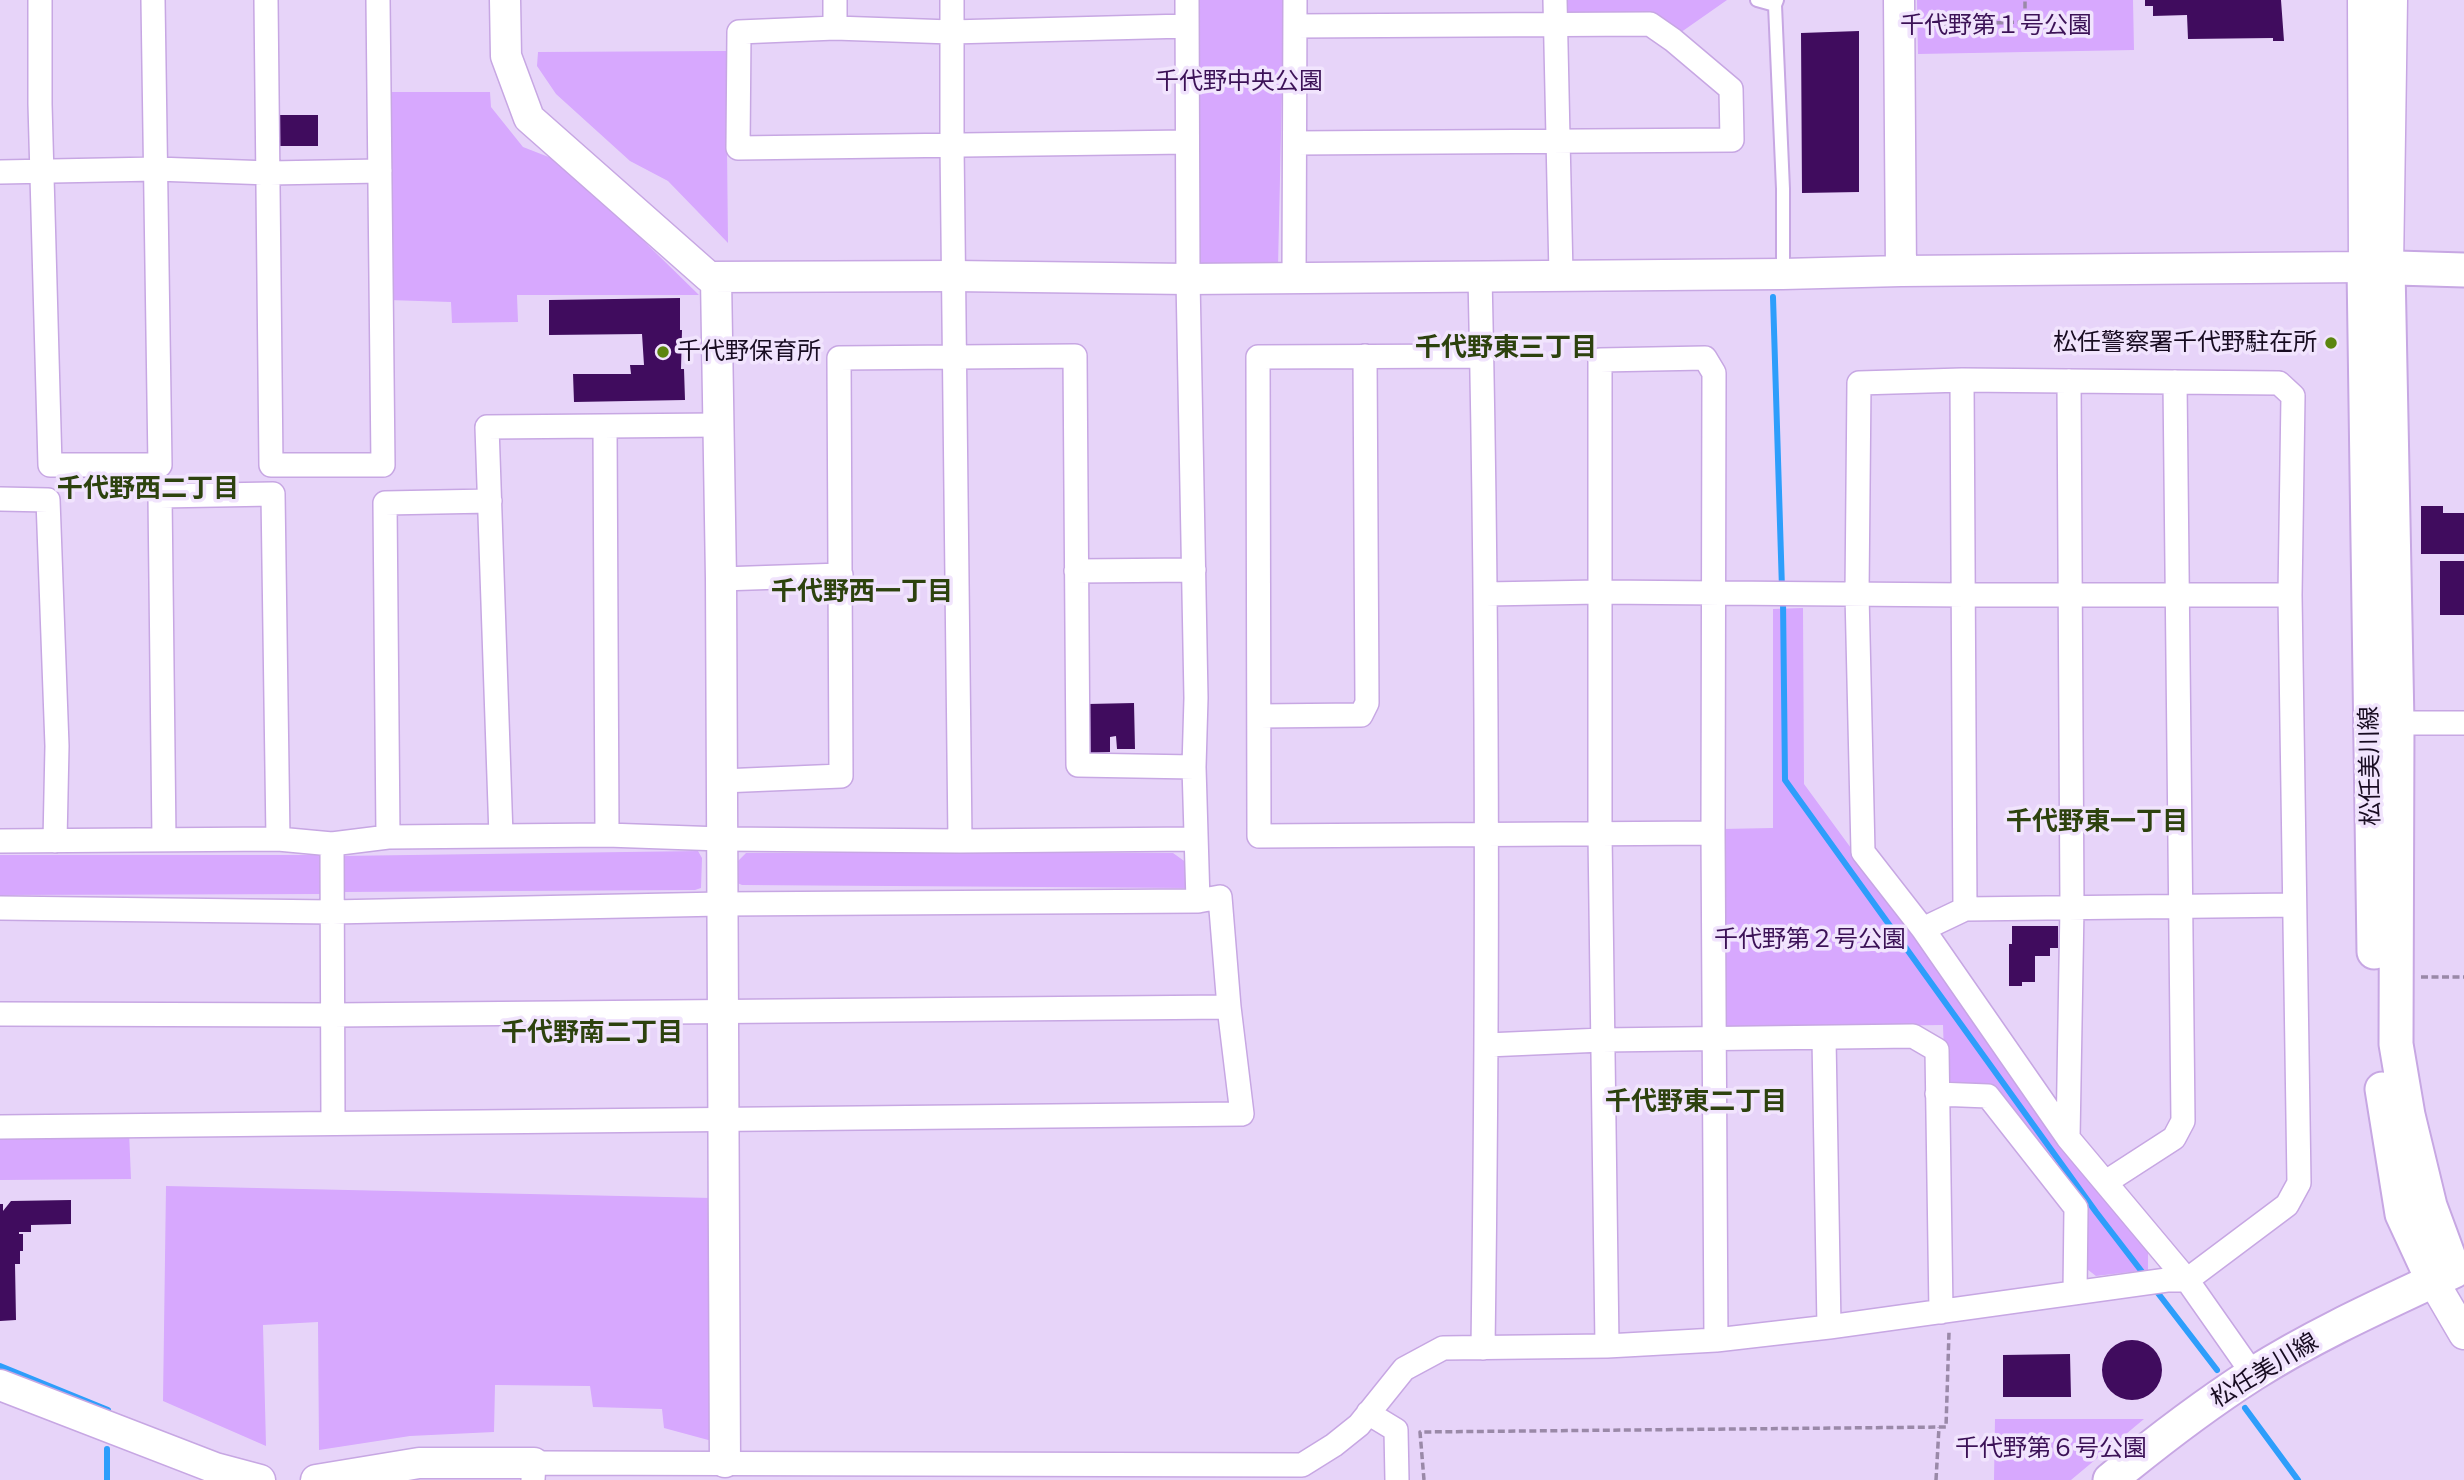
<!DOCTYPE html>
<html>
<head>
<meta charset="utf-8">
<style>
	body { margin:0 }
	canvas { display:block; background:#e7d4f9 }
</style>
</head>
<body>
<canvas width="2464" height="1480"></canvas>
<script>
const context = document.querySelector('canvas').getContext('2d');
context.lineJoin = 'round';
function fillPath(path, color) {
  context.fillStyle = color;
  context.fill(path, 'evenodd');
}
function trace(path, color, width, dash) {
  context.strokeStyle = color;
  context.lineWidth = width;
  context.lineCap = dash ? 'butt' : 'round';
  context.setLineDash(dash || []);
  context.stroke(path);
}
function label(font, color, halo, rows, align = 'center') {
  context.font = font + ' Manrope,"Noto Sans JP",sans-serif';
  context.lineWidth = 7;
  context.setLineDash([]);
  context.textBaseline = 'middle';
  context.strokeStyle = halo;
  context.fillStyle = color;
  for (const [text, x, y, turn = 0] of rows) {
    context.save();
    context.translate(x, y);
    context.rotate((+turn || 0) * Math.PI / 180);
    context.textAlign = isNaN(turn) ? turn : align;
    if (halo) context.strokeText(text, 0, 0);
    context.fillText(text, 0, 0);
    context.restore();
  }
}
const green = new Path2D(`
	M1197 0H1284L1278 267 1199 265Z
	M1564 0H1727L1677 35 1563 18Z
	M1917 0H2133L2134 50 1918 54Z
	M726 51 728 243 668 181 630 161 556 94 537 66 538 52Z
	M384 92H490L491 107 523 147 564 163 699 295H517L518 322 452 323 451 302 388 300Z
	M1803 608 1804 784 2148 1253V1270L2096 1276 2083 1266 2078 1200 1990 1089 1945 1087 1943 1025 1730 1028 1722 1021 1721 829 1773 828V609Z
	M698 851 702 858 701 888 695 890 340 892 339 856Z
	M746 853H1173L1187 863 1190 888 742 885 735 882 736 863Z
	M0 855H325V894L0 895Z
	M129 1131 131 1179 0 1180V1132Z
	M166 1186 712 1198V1441L664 1428 662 1409 593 1407 590 1386 495 1385 494 1432 410 1436 319 1450 318 1322 263 1325 266 1446 163 1401Z
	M1995 1419H2144L2071 1480H1994Z`);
const stream = new Path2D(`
	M1773 297 1782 589
	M1783 600 1785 780 2096 1212 2146 1277
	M2154 1288 2217 1370
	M0 1366 108 1410
	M2245 1408 2298 1480
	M107 1480V1449`);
const building = new Path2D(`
	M2145 0H2281L2284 41H2273V38L2188 39 2187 15 2153 16V6H2145Z
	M1859 31V192L1802 193 1801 33Z
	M278 115H318V146H278Z
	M680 298V330H682L681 369H684L685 400 574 402 573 374H631L630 365H644L642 334 549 335V300Z
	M2421 506H2443V513H2464V554H2421Z
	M2440 561H2464V615H2440Z
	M1134 703 1135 749H1117L1116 736 1110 737V752L1089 753 1088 704Z
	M2012 926H2058V948H2050V956H2035V982H2022V986H2009V944H2012Z
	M71 1200V1224L31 1225V1232H19V1234H23V1251H20V1264H15L16 1320 0 1321V1204H3V1211L11 1201Z
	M2102 1370a30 30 0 1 1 60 0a30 30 0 1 1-60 0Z
	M2070 1354 2071 1397H2003V1355Z`);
const path = new Path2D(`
	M1923 25 2025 22V0
	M2421 977H2464
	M1424 1480 1420 1432 1946 1427 1949 1332
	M1936 1480 1939 1427`);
const service = new Path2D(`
	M1757 0 1775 5
	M1777 0 1775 5 1783 189V274`);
const minor = new Path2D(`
	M40 0V104L50 465H160L153 0
	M266 0 271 465H383L378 0
	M952 0V145L960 841
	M1187 0 1188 279 1196 698 1194 767 1198 901
	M1555 0 1561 275
	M1186 26 951 32 835 28 739 32 738 148 1187 142
	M1295 26 1650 24 1673 40 1731 89 1732 140 1296 143
	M835 28V0
	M0 172 156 169 270 173 380 171
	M1480 276C1488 633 1488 990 1483 1348
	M1294 278 1295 0
	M1482 356 1258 357 1259 836 1713 833
	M1962 380 1965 909
	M605 426 607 835
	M0 499 48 500 57 746 55 841
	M1076 571 1194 570
	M721 579 841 575
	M1486 594 1599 592 1965 595H2290
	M1259 716 1361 715 1367 703 1365 356
	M2397 723H2464
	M722 781 841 776 839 358 1075 356 1078 765 1194 767
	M501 836 487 427 719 425
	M388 837 385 503 490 501
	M164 840 160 496 273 494 278 839
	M0 841 278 839 332 844 388 837 607 835 721 839 960 841 1196 839
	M332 844 333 1123
	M0 908 332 912 721 904 1198 901 1220 897 1229 1007 1242 1114 0 1127
	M1923 929 1965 909 2294 905
	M0 1014 333 1015 1229 1007
	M1824 1038 1829 1327
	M1487 1045 1602 1040 1913 1036 1937 1050 1941 1312
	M1937 1094 1988 1096 2076 1208 2075 1293
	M2068 1138 2072 907 2069 381
	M2106 1182 2174 1138 2183 1121 2175 382
	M1607 1346 1600 834V360L1705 358 1714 373 1713 833 1716 1340
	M1368 1413 1396 1430 1397 1480
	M533 1480 534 1463 1302 1465 1334 1445 1359 1425 1404 1369 1443 1348 1607 1346 1716 1340 1829 1327 2167 1280H2187L2287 1205 2299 1183 2290 595 2293 396 2279 383 1962 380 1859 383 1857 594 1863 852 1923 929 2068 1138 2187 1280 2253 1374`);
const tertiary = new Path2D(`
	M505 0 506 56 529 118 709 277 954 276 1188 279 1783 274 1901 271 1899 0
	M2388 268 2392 0
	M1901 271 2364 267 2363 0
	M716 278 721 579 725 1462
	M2433 1281 2464 1334
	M0 1385 215 1468 260 1480
	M316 1480 419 1463H534`);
const secondary = new Path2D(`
	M2374 952 2364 267 2464 270
	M2382 1089 2402 1214 2433 1281
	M2110 1480C2155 1443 2203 1406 2253 1374 2316 1334 2386 1303 2454 1271L2430 1206 2408 1115 2396 1044 2397 723 2388 268`);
const markers = [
	[2331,343,7,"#5b850f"],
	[663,352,7,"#5b850f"]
];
const parkNames = [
	["千代野第１号公園",1996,26],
	["千代野中央公園",1239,82],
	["千代野第２号公園",1810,940],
	["千代野第６号公園",2051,1449]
];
const poiNames = [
	["松任警察署千代野駐在所",2317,343],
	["千代野保育所",677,352,"left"]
];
const streetNames = [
	["松任美川線",2371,766,-91],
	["松任美川線",2265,1371,-31]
];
const neighbourhoodNames = [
	["千代野東三丁目",1506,349],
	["千代野西二丁目",148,490],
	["千代野西一丁目",862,593],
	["千代野東一丁目",2097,823],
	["千代野南二丁目",592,1034],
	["千代野東二丁目",1696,1103]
];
fillPath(green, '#d7a8fe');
trace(stream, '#2e9efb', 6);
fillPath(building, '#400c5e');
trace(service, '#c7a7e3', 16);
trace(minor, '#c7a7e3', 26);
trace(tertiary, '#c7a7e3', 33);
trace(secondary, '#c7a7e3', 37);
trace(path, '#9a89a8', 3.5, [7, 3.5]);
trace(service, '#fff', 12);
trace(minor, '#fff', 23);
trace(tertiary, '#fff', 30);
trace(secondary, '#fff', 33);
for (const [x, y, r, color] of markers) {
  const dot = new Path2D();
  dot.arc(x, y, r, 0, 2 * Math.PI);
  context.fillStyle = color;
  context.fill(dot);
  trace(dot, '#f1e4fd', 2.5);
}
label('24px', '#3c1257', '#f1e4fd', parkNames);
label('24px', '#180c21', '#f1e4fd', poiNames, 'right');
label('24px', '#180c21', '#f1e4fd', streetNames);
label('bold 26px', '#2d420e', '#f1e4fd', neighbourhoodNames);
</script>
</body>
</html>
